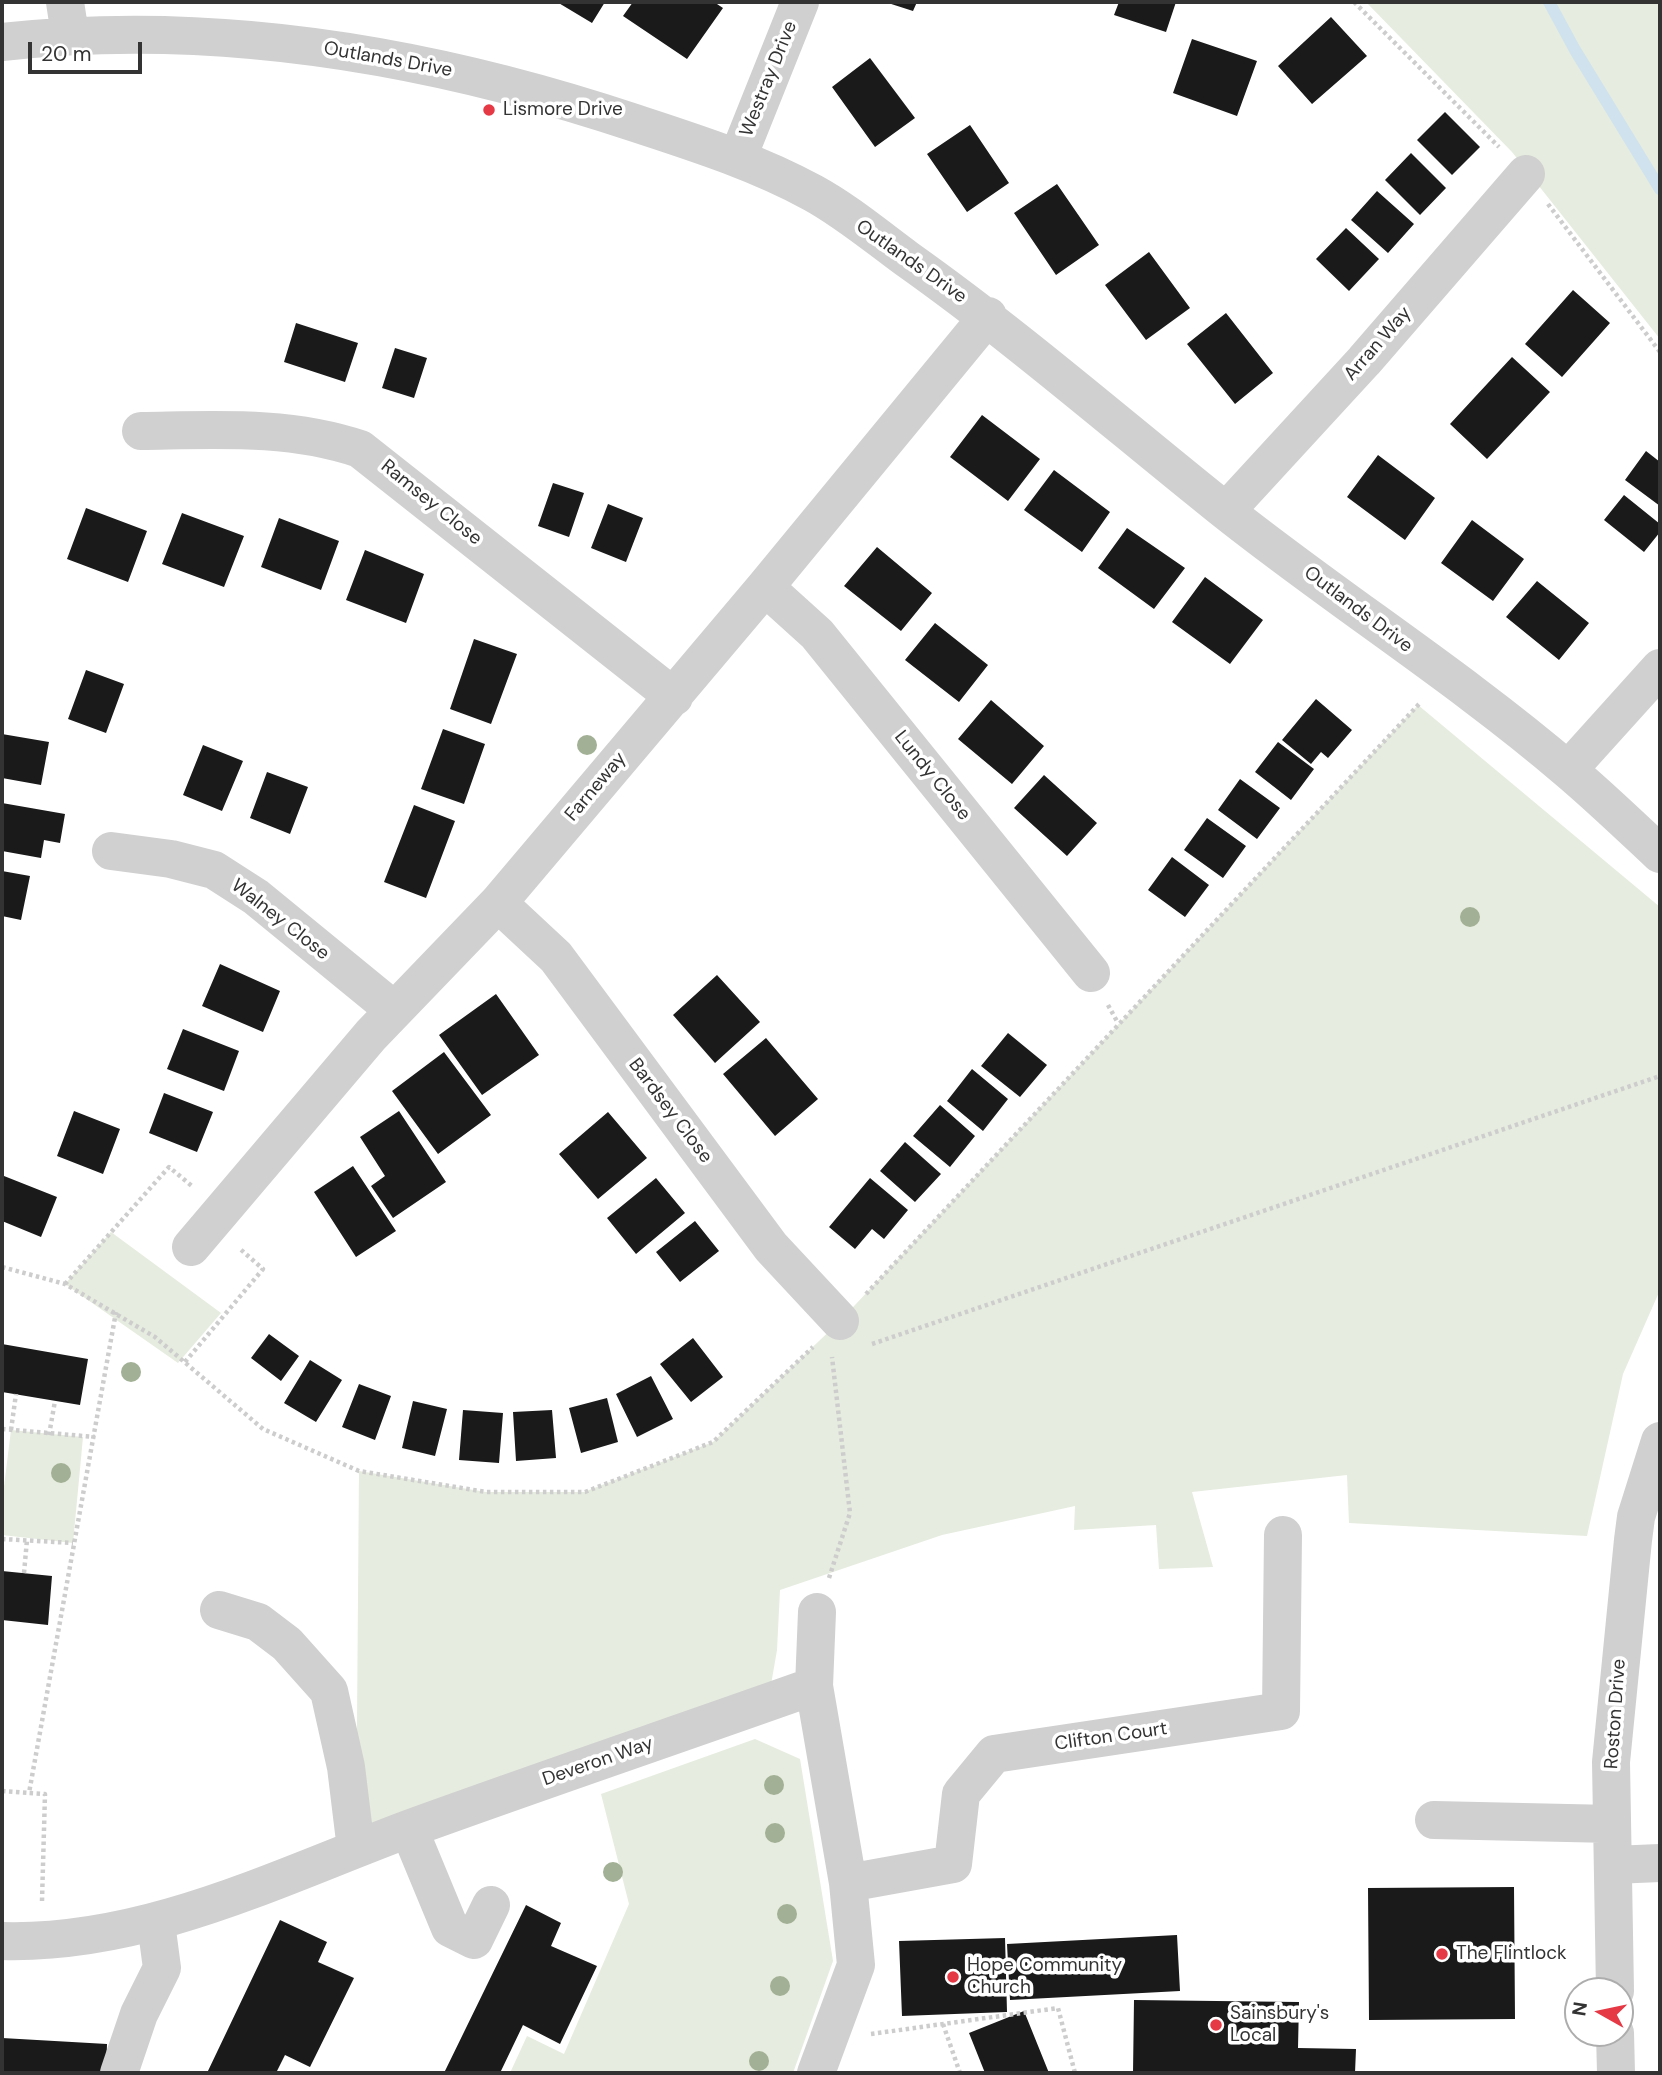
<!DOCTYPE html>
<html>
<head>
<meta charset="utf-8">
<style>
	body { margin:0 }
	#map { position:relative; width:1662px; height:2075px; overflow:hidden; background:#fff; font-family:"DM Sans",sans-serif }
	canvas { display:block }
	.frame { position:absolute; inset:0; border:4px solid #333; pointer-events:none }
	.north { position:absolute; left:1564px; top:1977px; width:70px; height:70px; box-sizing:border-box; background:#fff; border:2px solid #adadad; border-radius:50%; rotate:279deg; font-size:19px; font-weight:700; line-height:28px; text-align:center; color:#333 }
	.north::after { content:''; display:block; margin:auto; width:24px; height:32px; background:#e63946; clip-path:polygon(50% 0,100% 100%,50% 72%,0 100%) }
	.scale { position:absolute; left:28px; top:42px; width:114px; height:32px; box-sizing:border-box; border:4px solid #333; border-top:0; padding-left:9px; font-size:21px; line-height:24px; white-space:nowrap; color:#333; -webkit-text-stroke:5px #fff; paint-order:stroke }
</style>
</head>
<body>
<div id="map">
<canvas width="1662" height="2075"></canvas>
<div class="frame"></div>
<div class="north">N</div>
<div class="scale">20 m</div>
</div>
<script>
const context = document.querySelector('canvas').getContext('2d');
context.lineJoin = 'round';
function fillPath(path, color) {
  context.fillStyle = color;
  context.fill(path, 'evenodd');
}
function trace(path, color, width, dash) {
  context.strokeStyle = color;
  context.lineWidth = width;
  context.lineCap = dash ? 'butt' : 'round';
  context.setLineDash(dash || []);
  context.stroke(path);
}
function label(font, color, halo, rows, align = 'center') {
  context.font = font + ' "DM Sans",sans-serif';
  context.lineWidth = 7;
  context.setLineDash([]);
  context.textBaseline = 'middle';
  context.strokeStyle = halo;
  context.fillStyle = color;
  for (const [text, x, y, turn = 0] of rows) {
    context.save();
    context.translate(x, y);
    context.rotate((+turn || 0) * Math.PI / 180);
    context.textAlign = isNaN(turn) ? turn : align;
    if (halo) context.strokeText(text, 0, 0);
    context.fillText(text, 0, 0);
    context.restore();
  }
}
const green = new Path2D(`
	M1366 2H1660V339L1512 152Z
	M1418 705 1660 907V1290L1623 1374 1587 1536 1349 1523 1347 1475 1192 1492 1213 1567 1159 1569 1156 1525 1074 1530 1075 1506 942 1535 780 1590 777 1650 768 1702 356 1849 359 1471 486 1492H584L713 1442 840 1321Z
	M111 1232 221 1313 178 1363 65 1284Z
	M11 1430 83 1437 73 1543 2 1535V1503Z
	M755 1739 800 1759 833 1961 793 2073H510L527 2036 564 2054 629 1904 601 1794Z`);
const stream = new Path2D(`
	M1549 2 1575 50 1660 189`);
const building = new Path2D(`
	M557 2H605L592 23Z
	M633 2H714L723 8 687 59 623 16Z
	M885 2H917L913 11Z
	M1119 2H1176L1166 32 1114 15Z
	M1331 17 1367 56 1312 104 1278 66Z
	M1192 39 1257 61 1237 116 1173 93Z
	M870 58 915 118 875 147 832 87Z
	M1445 112 1480 147 1452 175 1417 140Z
	M970 125 1009 183 967 212 927 154Z
	M1411 153 1446 188 1420 215 1385 180Z
	M1057 184 1099 245 1056 275 1014 213Z
	M1377 191 1414 224 1388 253 1351 220Z
	M1346 228 1379 259 1349 291 1316 259Z
	M1149 252 1190 308 1146 340 1105 285Z
	M1573 290 1610 323 1562 377 1525 344Z
	M1226 313 1273 373 1235 404 1187 344Z
	M296 323 358 343 345 382 284 362Z
	M395 348 427 358 414 398 382 388Z
	M1512 357 1550 392 1487 459 1450 424Z
	M982 415 1040 459 1008 501 950 457Z
	M1646 451 1660 462V506L1625 480Z
	M1378 455 1435 498 1405 540 1347 497Z
	M1054 470 1110 512 1082 552 1024 510Z
	M553 483 584 493 569 537 538 526Z
	M1624 495 1660 524V532L1644 552 1604 520Z
	M608 504 643 518 626 562 591 548Z
	M86 508 147 531 128 582 67 559Z
	M182 513 244 536 224 587 162 564Z
	M279 518 339 541 321 590 261 567Z
	M1472 520 1524 559 1493 601 1441 563Z
	M1127 528 1185 568 1154 609 1098 568Z
	M877 547 932 593 901 631 844 586Z
	M365 550 424 574 406 623 346 600Z
	M1205 577 1263 620 1230 664 1172 622Z
	M1537 581 1589 623 1559 660 1506 617Z
	M935 623 988 665 959 702 905 660Z
	M474 639 517 654 491 724 450 709Z
	M86 670 124 684 106 733 68 719Z
	M1316 699 1352 730 1328 758 1321 752 1311 764 1282 740Z
	M991 700 1044 746 1012 784 958 739Z
	M443 729 485 744 464 804 421 789Z
	M2 734 49 742 41 785 2 778Z
	M1278 742 1314 769 1291 800 1255 772Z
	M203 745 243 761 222 811 183 795Z
	M267 772 308 787 290 834 250 818Z
	M1044 775 1097 823 1067 856 1014 808Z
	M1240 779 1280 808 1257 839 1218 810Z
	M2 803 65 814 60 843 44 840 41 858 2 851Z
	M414 805 455 821 426 898 384 882Z
	M1207 818 1246 846 1223 878 1184 850Z
	M1172 857 1209 885 1185 917 1148 890Z
	M2 871 30 876 21 920 2 916Z
	M220 964 280 991 263 1032 202 1006Z
	M717 975 760 1022 715 1063 673 1015Z
	M496 994 539 1055 482 1095 439 1035Z
	M183 1029 239 1051 224 1091 167 1069Z
	M1008 1033 1047 1065 1020 1097 981 1066Z
	M766 1038 818 1099 775 1136 723 1074Z
	M444 1052 491 1115 438 1154 392 1091Z
	M972 1069 1008 1099 983 1131 947 1101Z
	M164 1093 213 1112 197 1152 149 1133Z
	M940 1105 975 1136 950 1167 913 1136Z
	M74 1111 120 1129 103 1174 57 1156Z
	M399 1111 446 1182 393 1218 371 1186 385 1176 360 1137Z
	M608 1112 647 1158 598 1199 559 1154Z
	M905 1142 941 1174 915 1202 880 1171Z
	M353 1166 396 1231 356 1257 314 1192Z
	M4 1176 57 1197 41 1237 2 1221Z
	M656 1178 685 1213 636 1254 607 1218Z
	M870 1178 908 1210 884 1239 872 1229 855 1249 829 1227Z
	M695 1221 719 1251 680 1282 656 1252Z
	M269 1334 299 1356 281 1381 251 1358Z
	M693 1338 723 1377 691 1402 660 1364Z
	M2 1344 88 1359 80 1405 2 1392Z
	M310 1360 342 1380 316 1422 284 1403Z
	M651 1376 673 1419 637 1437 616 1394Z
	M359 1384 391 1396 375 1440 342 1427Z
	M607 1398 618 1442 581 1453 569 1408Z
	M413 1401 447 1409 435 1456 402 1448Z
	M463 1410 503 1413 499 1463 459 1460Z
	M552 1410 556 1458 516 1461 513 1412Z
	M2 1571 52 1576 48 1625 2 1620Z
	M1514 1887 1515 2019 1369 2020 1368 1888Z
	M526 1905 561 1923 551 1946 597 1966 560 2044 523 2025 500 2073H444Z
	M280 1920 327 1942 318 1962 354 1978 310 2067 285 2055 276 2073H207Z
	M1177 1935 1180 1991 1010 2000 1007 1944Z
	M1005 1938 1007 2012 902 2016 899 1941Z
	M1134 2000 1299 2002 1298 2048 1356 2049 1355 2073H1133Z
	M1024 2011 1049 2073H985L969 2033Z
	M2 2038 107 2044 106 2073H2Z`);
const path = new Path2D(`
	M1354 2 1499 147
	M1548 204 1660 352
	M1108 1005 1118 1023
	M2 1267 65 1284 155 1337 263 1429 359 1471 486 1492H585L713 1442 813 1347
	M65 1284 169 1167 193 1187
	M866 1294 1420 703
	M872 1344 1660 1076
	M185 1362 263 1269 239 1248
	M2 1429 95 1437
	M11 1430 16 1394
	M49 1435 55 1401
	M2 1539 73 1543
	M24 1573 27 1540
	M829 1578 850 1513 832 1357
	M2 1791 29 1793
	M42 1901 45 1794 29 1793 116 1312
	M943 2024 960 2073
	M871 2034 1058 2008 1075 2073`);
const minor = new Path2D(`
	M65 2 70 35
	M2 42C216 18 431 55 635 123 696 143 756 162 813 193 846 211 877 237 907 259 1017 337 1118 425 1223 509 1336 599 1458 676 1568 770 1600 797 1630 826 1660 854
	M738 157 800 2
	M141 431C216 430 289 425 360 449L674 697
	M1226 511 1364 361 1526 174
	M765 587 817 634 1091 973
	M1568 770 1660 668
	M111 851 171 859 214 870 256 897 394 1010
	M498 903 556 957 771 1247 840 1321
	M191 1247 371 1035 498 903 553 838 765 587 988 316
	M219 1610 258 1622 287 1644 329 1691 346 1767 356 1849
	M814 1686 817 1612
	M1434 1820 1612 1824
	M409 1829 450 1928 474 1940 491 1905
	M1613 1865 1660 1863
	M848 1883 953 1864 961 1794 994 1754 1281 1711 1283 1535
	M2 1941C145 1945 277 1878 408 1829 543 1780 679 1734 814 1686L848 1883 856 1965 816 2073
	M1615 1991 1611 1762 1633 1540 1636 1517 1660 1441
	M1615 2033 1616 2073
	M119 2073 139 2014 162 1968 156 1923`);
const trees = [
	[587,745],
	[1470,917],
	[131,1372],
	[61,1473],
	[774,1785],
	[775,1833],
	[613,1872],
	[787,1914],
	[780,1986],
	[759,2061]
];
const markers = [
	[489,110,7,"#e63946"],
	[1442,1954,7,"#e63946"],
	[953,1977,7,"#e63946"],
	[1216,2025,7,"#e63946"]
];
const streetNames = [
	["Outlands Drive",388,60,10],
	["Westray Drive",769,79,-68],
	["Outlands Drive",911,262,35],
	["Arran Way",1378,344,-49],
	["Ramsey Close",431,503,39],
	["Outlands Drive",1358,610,37],
	["Lundy Close",932,776,51],
	["Farneway",596,787,-50],
	["Walney Close",280,920,38],
	["Bardsey Close",670,1111,53],
	["Roston Drive",1616,1714,-86],
	["Clifton Court",1111,1737,-8],
	["Deveron Way",598,1762,-19]
];
const poiNames = [
	["Lismore Drive",503,110],
	["The Flintlock",1456,1954],
	["Hope Community",967,1966],
	["Church",967,1988],
	["Sainsbury's",1230,2014],
	["Local",1230,2036]
];
fillPath(green, '#e6ecdf');
trace(stream, '#cfe2ee', 12);
fillPath(building, '#1a1a1a');
trace(path, '#cdcdcd', 4.5, [3.5, 3.5]);
trace(minor, '#d0d0d0', 38);
context.fillStyle = '#a2b095';
for (const [x, y] of trees) {
  context.beginPath();
  context.arc(x, y, 10, 0, 2 * Math.PI);
  context.fill();
}
for (const [x, y, r, color] of markers) {
  const dot = new Path2D();
  dot.arc(x, y, r, 0, 2 * Math.PI);
  context.fillStyle = color;
  context.fill(dot);
  trace(dot, '#fff', 2.5);
}
label('19px', '#333', '#fff', streetNames);
label('19px', '#333', '#fff', poiNames, 'left');
</script>
</body>
</html>
